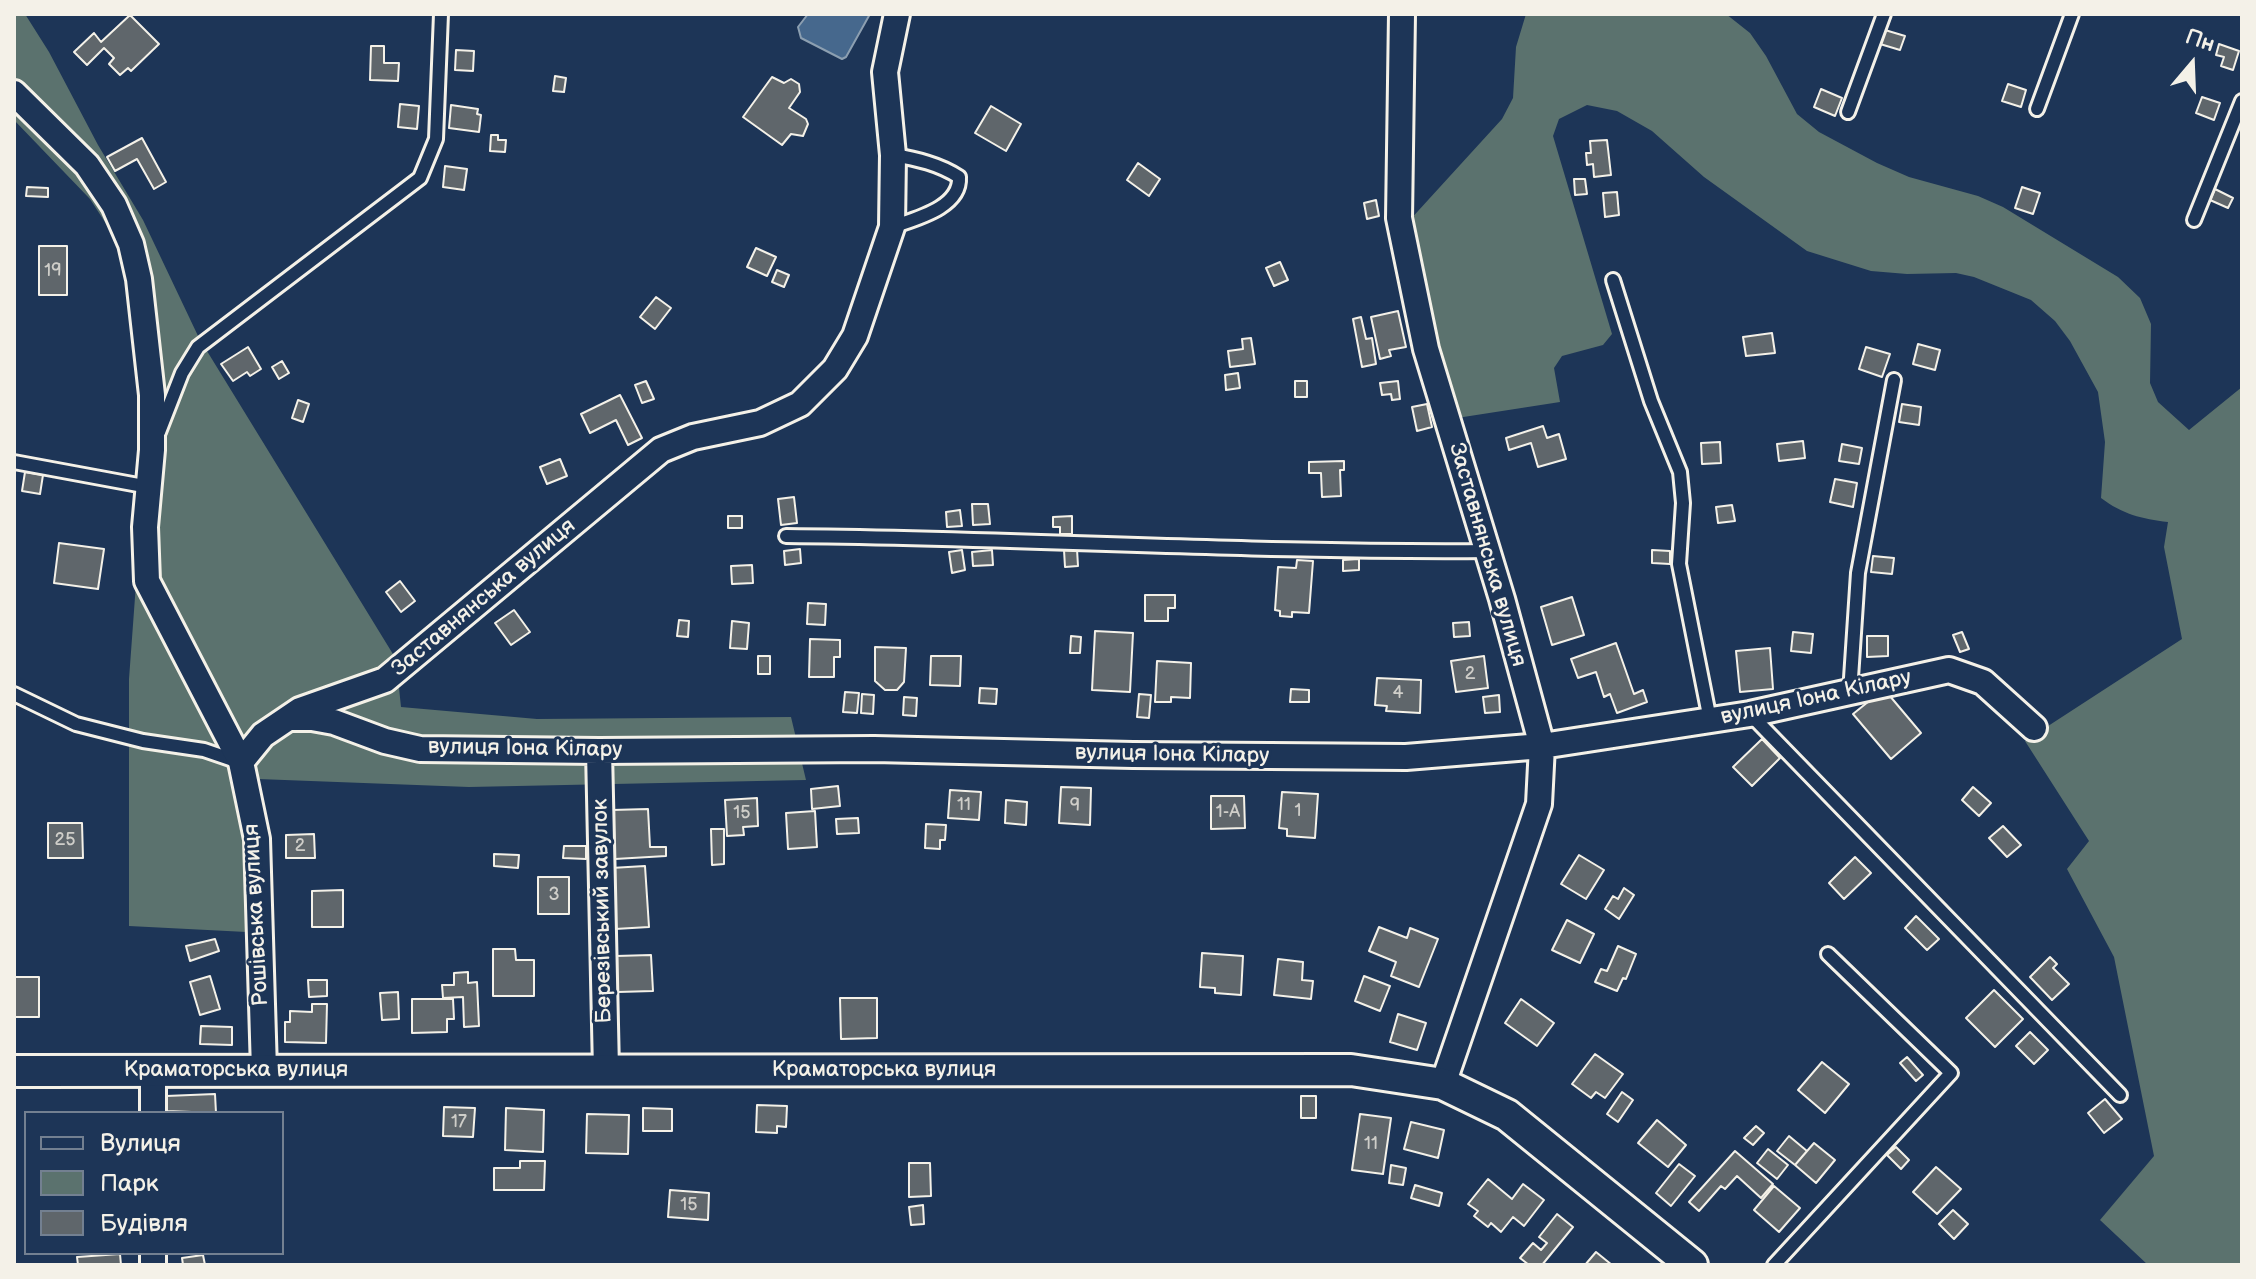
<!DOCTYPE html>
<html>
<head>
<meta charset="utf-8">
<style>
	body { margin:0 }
	#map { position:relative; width:2256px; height:1279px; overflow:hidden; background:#1d3557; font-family:"Balsamiq Sans",sans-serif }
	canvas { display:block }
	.frame { position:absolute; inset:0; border:16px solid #f4f1e8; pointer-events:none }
	.legend { position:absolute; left:24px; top:1111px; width:260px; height:144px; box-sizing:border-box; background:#1d3557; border:2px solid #738091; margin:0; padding:10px 14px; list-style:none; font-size:24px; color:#f4f1e8 }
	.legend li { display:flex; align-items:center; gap:16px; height:40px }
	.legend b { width:40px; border:2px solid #738091 }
	.north { position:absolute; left:2152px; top:24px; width:80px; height:80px; -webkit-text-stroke:6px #1d3557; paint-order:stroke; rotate:19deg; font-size:22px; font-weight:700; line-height:32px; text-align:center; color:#f4f1e8 }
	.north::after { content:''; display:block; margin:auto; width:28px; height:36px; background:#f4f1e8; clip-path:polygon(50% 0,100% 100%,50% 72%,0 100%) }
</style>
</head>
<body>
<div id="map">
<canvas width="2256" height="1279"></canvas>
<div class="frame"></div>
<ul class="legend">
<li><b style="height:10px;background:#1d3557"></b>Вулиця</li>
<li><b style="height:22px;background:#5b726e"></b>Парк</li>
<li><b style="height:22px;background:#5f666b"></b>Будівля</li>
</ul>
<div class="north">Пн</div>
</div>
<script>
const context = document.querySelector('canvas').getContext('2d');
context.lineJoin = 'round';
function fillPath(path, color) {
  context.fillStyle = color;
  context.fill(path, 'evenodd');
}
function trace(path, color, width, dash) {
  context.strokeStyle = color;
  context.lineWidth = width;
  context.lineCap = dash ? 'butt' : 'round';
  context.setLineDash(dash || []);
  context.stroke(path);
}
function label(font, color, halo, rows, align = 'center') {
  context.font = font + ' "Balsamiq Sans",sans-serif';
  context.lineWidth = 6;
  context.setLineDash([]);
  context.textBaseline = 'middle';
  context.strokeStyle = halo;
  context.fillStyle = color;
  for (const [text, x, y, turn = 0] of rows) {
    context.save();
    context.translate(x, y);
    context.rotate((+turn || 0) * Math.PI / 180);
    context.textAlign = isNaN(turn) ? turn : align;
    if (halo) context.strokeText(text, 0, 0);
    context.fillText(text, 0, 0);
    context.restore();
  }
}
const green = new Path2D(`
	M14 14H25L49 52 98 145 143 220 199 338 396 659 401 707 537 719 791 717 806 780 469 787 258 779 268 835 266 933 129 926V679L137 570 142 384 125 253 90 199 14 120Z
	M1526 14H1726L1750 33 1766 56 1797 114 1819 132 1877 163 1909 177 1978 196 2003 207 2118 277 2140 298 2151 324 2150 383 2158 402 2189 430 2242 387V1265H2148L2100 1220 2154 1156 2114 957 2067 869 2089 841 2025 741 2182 639 2164 547 2168 522C2142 519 2122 514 2101 498L2105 442 2098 392 2070 341 2055 321 2031 300 1974 277 1956 273 1907 274 1871 271 1807 251 1704 177 1652 131 1617 111 1587 105 1559 119 1553 136 1612 334 1603 345 1562 356 1554 368 1560 402 1457 418 1408 222 1502 119 1513 98 1516 47Z`);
const water = new Path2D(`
	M808 14H870L846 57 842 59 801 38 798 27Z`);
const building = new Path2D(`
	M130 15 159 44 131 71 128 68 120 75 109 64 114 58 104 48 87 65 74 52 94 33 101 42Z
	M1885 30 1905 36 1900 50 1880 44Z
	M2219 44 2239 51 2233 70 2221 66 2224 57 2216 55Z
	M371 46H384V63H399L398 81 370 80Z
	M456 50 474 51 473 71 455 70Z
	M555 76 566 78 564 92 553 91Z
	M772 77 784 83 791 79 799 84 800 92 789 108 806 119 808 124 803 136 791 134 782 145 743 117Z
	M2008 84 2026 90 2021 107 2002 101Z
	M1821 89 1842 98 1835 116 1814 107Z
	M2202 97 2220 103 2214 120 2196 113Z
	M400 104 419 106 417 129 398 127Z
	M451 105 478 109 477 114 481 115 479 132 449 128Z
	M991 106 1021 124 1006 151 975 133Z
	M491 135H498V140H506L505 152 490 151Z
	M142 138 166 182 154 189 137 159 115 171 107 157Z
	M1607 140 1611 175 1594 177 1593 164 1587 165 1586 153H1591L1590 141Z
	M1138 163 1160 179 1149 196 1127 180Z
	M445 166 467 169 464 190 443 187Z
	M1574 179H1585L1587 194 1575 195Z
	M27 187 48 188V197L26 196Z
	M2022 187 2040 193 2033 214 2015 208Z
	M2215 189 2233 198 2228 208 2210 200Z
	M1617 192 1619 215 1605 217 1603 193Z
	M1376 200 1379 216 1367 219 1364 203Z
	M39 246H67V295H39Z
	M756 248 776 257 767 276 747 267Z
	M1280 262 1288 280 1274 286 1266 268Z
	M777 270 789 275 784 287 772 282Z
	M656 297 671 308 655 329 640 317Z
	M1398 311 1406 347 1389 350 1391 356 1380 359 1371 317Z
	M1361 317 1366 339 1372 338 1376 364 1362 367 1353 319Z
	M1772 333 1775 353 1746 356 1743 337Z
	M1251 338 1255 364 1230 367 1228 351 1243 349 1242 339Z
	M1918 344 1940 350 1935 370 1913 364Z
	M248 347 261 369 250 376 247 372 233 381 221 364Z
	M1866 347 1890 354 1882 377 1859 369Z
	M282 361 289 373 279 379 272 367Z
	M1238 373 1240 388 1226 390 1225 375Z
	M646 381 654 399 642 403 635 385Z
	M1295 381H1307V397H1295Z
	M1398 381 1400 399 1392 400 1391 394 1382 395 1380 383Z
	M620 395 642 438 628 445 616 420 590 433 581 414Z
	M298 400 309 404 303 422 292 418Z
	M1427 404 1432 427 1417 431 1412 407Z
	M1902 404 1921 407 1919 425 1899 422Z
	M1543 426 1547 438 1559 434 1566 459 1538 467 1531 443 1509 450 1506 438Z
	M1803 441 1805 458 1779 461 1777 444Z
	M1720 442 1721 463 1702 464 1701 443Z
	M1842 444 1862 448 1859 464 1839 461Z
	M560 459 567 476 547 484 540 467Z
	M1344 461V470H1340L1341 496 1322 497 1321 473H1309V462Z
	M25 472 43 475 40 494 22 491Z
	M1835 479 1857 483 1853 507 1830 502Z
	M794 497 797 523 781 525 778 499Z
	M972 504H988L990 524 973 525Z
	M1732 505 1735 521 1718 523 1716 507Z
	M960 510 962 526 947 527 946 512Z
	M728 516H742V528H728Z
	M1072 516V534H1060V527H1053V517Z
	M59 543 104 549 98 589 54 583Z
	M800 549 801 563 785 565 784 551Z
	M1077 549 1078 566 1065 567 1064 550Z
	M962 550 965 570 952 573 949 552Z
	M992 550 993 565 973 566 972 552Z
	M1652 550 1670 551V564L1652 563Z
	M1873 556 1894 558 1892 574 1871 572Z
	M1359 559V570L1343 571V560Z
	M1297 560 1313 561 1309 613 1292 612V617L1280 616V611L1275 610 1278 567 1296 568Z
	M752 565 753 583 732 584 731 566Z
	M400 581 415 601 401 612 386 592Z
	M1145 595H1175V608H1168V621H1145Z
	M1572 597 1584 635 1552 645 1541 607Z
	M808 603 826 604 825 625 807 624Z
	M514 610 530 632 511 645 495 623Z
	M679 620 689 621 688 637 677 636Z
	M732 621 749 623 747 649 730 648Z
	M1469 622 1470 636 1454 637 1453 623Z
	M1095 631 1133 633 1130 692 1092 690Z
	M1793 632 1813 634 1811 653 1791 651Z
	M1962 632 1969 649 1960 652 1953 635Z
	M1071 636 1081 637 1080 653H1070Z
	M1867 636H1888V656L1867 657Z
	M810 639 840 640V657H834V677H809Z
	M1616 643 1634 694 1643 690 1647 702 1617 713 1610 694 1604 697 1596 672 1578 678 1571 659Z
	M875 647 906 648 904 682 897 690H885L875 681Z
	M1770 648 1773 689 1740 692 1736 651Z
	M758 656H770V674H758Z
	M931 656H961L960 686 930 685Z
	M1484 656 1488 688 1456 692 1451 661Z
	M1157 661 1191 663 1190 698 1171 697V702H1155Z
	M1377 678 1421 680 1420 713 1386 711 1387 706 1375 705Z
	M980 688 997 689 996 704 979 703Z
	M1291 689 1309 690V702H1290Z
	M1884 689 1921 733 1891 759 1853 714Z
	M845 692 859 693 857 713 843 712Z
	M862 694 874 695 873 714 861 713Z
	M1139 694 1151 695 1149 718 1137 717Z
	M1499 695 1500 712 1485 713 1483 697Z
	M904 697 917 698 916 716 903 715Z
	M1762 739 1780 758 1752 786 1733 767Z
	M838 786 840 806 812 809 811 789Z
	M1061 787 1091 788 1090 825 1059 823Z
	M1973 787 1991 803 1979 816 1962 800Z
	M950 790 981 792 979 820 948 818Z
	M1282 792 1318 794 1315 838 1287 836V829L1279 828Z
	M1211 796H1244L1245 828 1211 829Z
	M757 798 758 826 743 827 744 835 727 836 725 800Z
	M1006 800 1027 802 1026 825 1005 823Z
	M648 809 650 847H666V856L615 859 612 810Z
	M815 811 817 847 788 849 786 813Z
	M858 818 859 833 837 834 836 819Z
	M48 823H82L83 858H48Z
	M926 824 946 825 945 840H940V849L925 848Z
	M2003 826 2021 845 2007 857 1989 838Z
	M711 829H724V864L712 865Z
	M314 834 315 858H286V835Z
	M564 846H586V859L563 858Z
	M494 854 519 855 518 868 494 866Z
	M1579 855 1604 870 1586 899 1561 884Z
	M1855 857 1871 873 1844 899 1829 883Z
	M645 866 649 927 615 929 611 868Z
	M538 877H569V914H538Z
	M1624 888 1634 895 1619 919 1605 909 1613 896 1618 899Z
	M343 890V927H312V891Z
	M1916 916 1939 939 1927 950 1905 928Z
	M1567 920 1594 934 1580 963 1552 950Z
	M1379 927 1407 938 1410 928 1438 939 1419 987 1391 976 1396 962 1369 951Z
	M215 939 219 951 190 961 186 946Z
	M1618 946 1636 954 1626 979 1623 978 1617 991 1595 982 1601 969 1607 971Z
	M493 949H515L516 960H534V996H493Z
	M1202 953 1243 956 1241 995 1215 993V988L1200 987Z
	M651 955 653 991 618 992 616 956Z
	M2050 957 2057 964 2053 968 2069 984 2052 1000 2030 977Z
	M1278 959 1303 962 1302 980 1313 981 1311 999 1274 995Z
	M468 972V983L477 982 479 1026 464 1027 463 997 443 998 442 985H454V973Z
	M210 976 220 1009 200 1015 190 982Z
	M1364 976 1390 986 1380 1011 1355 1001Z
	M14 977H39V1017H14Z
	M308 980H327V996L309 997Z
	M1994 990 2023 1019 1995 1047 1966 1018Z
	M398 992 399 1019 382 1020 380 993Z
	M840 998H877V1038L841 1039Z
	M412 999H453L454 1019H447V1032L412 1033Z
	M1521 999 1554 1023 1537 1046 1505 1023Z
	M312 1004H327L326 1043 285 1042V1022H290V1011L312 1012Z
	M1398 1014 1426 1023 1417 1050 1390 1042Z
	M201 1026 232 1027V1045L200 1044Z
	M2030 1032 2048 1050 2034 1064 2016 1046Z
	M1595 1054 1623 1074 1605 1098 1596 1092 1591 1098 1572 1084Z
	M1907 1057 1923 1075 1916 1081 1900 1063Z
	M1822 1062 1849 1084 1825 1113 1798 1090Z
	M1622 1092 1633 1100 1618 1122 1607 1114Z
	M215 1094 216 1113 167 1111 166 1096Z
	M1301 1096H1316V1118H1301Z
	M2105 1099 2122 1119 2104 1133 2088 1113Z
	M757 1105 787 1106 786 1127 777 1126V1133L756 1132Z
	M444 1107 475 1108 473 1137 443 1136Z
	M506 1108 544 1110 543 1152 505 1150Z
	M643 1108 672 1109V1131H643Z
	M587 1114 629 1115 628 1154 586 1153Z
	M1360 1114 1391 1118 1383 1174 1352 1170Z
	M1657 1120 1686 1145 1668 1167 1638 1143Z
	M1411 1122 1444 1130 1438 1158 1404 1149Z
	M1756 1126 1764 1133 1753 1145 1744 1138Z
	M1789 1136 1807 1151 1795 1165 1777 1151Z
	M1814 1143 1835 1160 1816 1183 1795 1165Z
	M1896 1147 1909 1160 1901 1169 1887 1155Z
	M1768 1149 1788 1165 1777 1179 1757 1163Z
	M1735 1151 1773 1184 1761 1198 1737 1176 1725 1189 1721 1186 1699 1211 1689 1202Z
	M520 1161H545L544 1190H494V1168H520Z
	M909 1163H930L931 1196 909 1197Z
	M1679 1164 1695 1176 1671 1206 1656 1193Z
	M1391 1165 1406 1168 1403 1185 1389 1183Z
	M1936 1167 1961 1189 1937 1214 1913 1192Z
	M1488 1179 1512 1199 1523 1184 1544 1200 1524 1226 1513 1217 1501 1232 1491 1223 1488 1227 1474 1216 1478 1211 1468 1204Z
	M1415 1185 1442 1193 1439 1206 1411 1198Z
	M1774 1186 1800 1208 1779 1232 1754 1210Z
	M670 1190 709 1193 708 1220 668 1217Z
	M923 1205 924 1224 911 1225 909 1207Z
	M1953 1210 1968 1224 1954 1239 1939 1224Z
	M1557 1214 1573 1227 1542 1265H1529L1520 1258 1533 1243 1541 1250 1547 1243 1539 1237Z
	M1596 1252 1612 1265H1585Z
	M120 1254 121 1265H78L77 1257Z
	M203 1255 205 1265H183L182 1258Z`);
const service = new Path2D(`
	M2037 109 2072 14
	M1848 112 1884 14
	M2194 220 2242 101
	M892 227C914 219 961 208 959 177 939 164 917 159 893 155
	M1613 280 1651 401 1680 472 1683 503 1679 564 1710 720
	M159 432 182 373 198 347 420 178 436 139 441 14
	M14 462 149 487
	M786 536C1020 538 1254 553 1488 551
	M1850 693 1858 573 1894 380
	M14 694 76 724 143 741 204 750 239 762
	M1750 714 2120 1095
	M1774 1265 1951 1073 1828 954`);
const minor = new Path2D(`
	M1402 14 1399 218 1426 349 1502 599 1542 746 1539 804 1443 1084
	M14 93 87 165 114 205 131 244 139 279 152 395V450L145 527 147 581 241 762 257 839 264 1070
	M289 718H312L334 722 385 741 420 749 599 751 874 749 1133 755 1406 757 1542 746 1750 714 1949 670 1983 682 2034 728
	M599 751 606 1070
	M241 762 263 735 300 710 385 680 661 450 693 437 760 423 800 404 835 369 855 336 892 227 893 155 885 72 897 14
	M153 1113V1070
	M153 1253V1265`);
const tertiary = new Path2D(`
	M14 1071 1351 1070 1443 1084 1507 1115 1692 1265`);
const numberNames = [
	["19",53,271],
	["2",1470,674],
	["4",1398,693],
	["11",964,805],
	["9",1075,806],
	["1",1298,811],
	["1-А",1228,812],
	["15",742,813],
	["25",65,840],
	["2",300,846],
	["3",554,895],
	["17",459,1122],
	["11",1371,1144],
	["15",689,1205]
];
const streetNames = [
	["Заставнянська вулиця",1487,555,74],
	["Заставнянська вулиця",484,598,-40],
	["вулиця Іона Кілару",1816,698,-12],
	["вулиця Іона Кілару",525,749,1],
	["вулиця Іона Кілару",1172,755,1],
	["Березівський завулок",603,911,-91],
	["Рошівська вулиця",257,915,-93],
	["Краматорська вулиця",236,1070],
	["Краматорська вулиця",884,1070]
];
fillPath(green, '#5b726e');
fillPath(water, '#46688d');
trace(water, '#8c9fb1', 2);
fillPath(building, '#5f666b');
trace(building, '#f4f1e8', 2);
trace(service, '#f4f1e8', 18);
trace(minor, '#f4f1e8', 30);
trace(tertiary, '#f4f1e8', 36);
trace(service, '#1d3557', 12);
trace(minor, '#1d3557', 24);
trace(tertiary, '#1d3557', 30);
label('18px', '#cfcec9', null, numberNames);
label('22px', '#f4f1e8', '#1d3557', streetNames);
</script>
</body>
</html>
